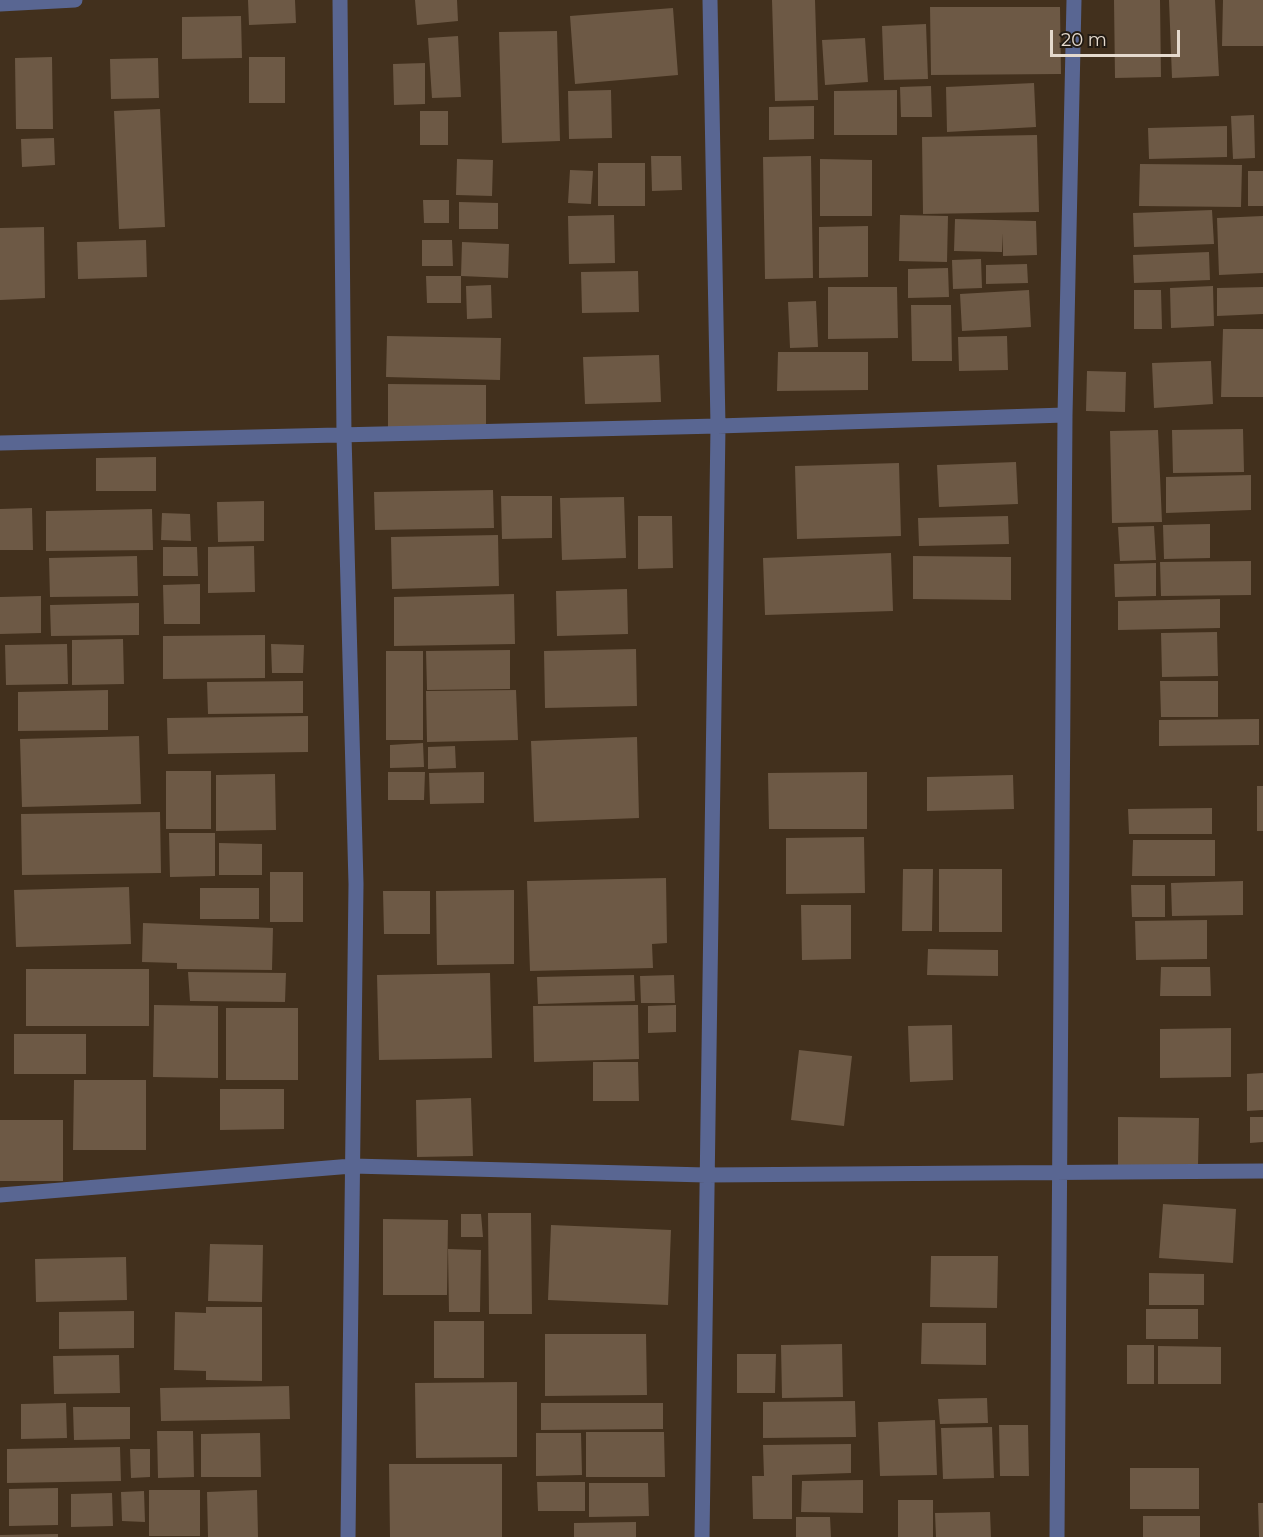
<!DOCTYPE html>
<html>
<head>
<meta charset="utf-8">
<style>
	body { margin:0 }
	#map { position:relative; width:1263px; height:1537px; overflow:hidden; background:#42301d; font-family:Montserrat,sans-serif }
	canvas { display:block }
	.scale { position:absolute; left:1050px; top:30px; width:130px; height:27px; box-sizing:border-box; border:3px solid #e5dace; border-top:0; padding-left:8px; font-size:18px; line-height:21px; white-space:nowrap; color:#e5dace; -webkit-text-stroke:4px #221a12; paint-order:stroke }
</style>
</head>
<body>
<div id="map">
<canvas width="1263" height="1537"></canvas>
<div class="scale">20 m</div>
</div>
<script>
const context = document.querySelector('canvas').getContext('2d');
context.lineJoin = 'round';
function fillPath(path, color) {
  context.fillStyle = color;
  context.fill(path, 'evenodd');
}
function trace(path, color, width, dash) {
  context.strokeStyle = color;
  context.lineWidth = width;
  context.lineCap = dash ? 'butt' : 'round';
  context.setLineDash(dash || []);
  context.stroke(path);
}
const building = new Path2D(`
	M248 0H295L296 23 249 25Z
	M415 0H457L458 21 417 25Z
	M772 0H815L818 100 775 101Z
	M1114 0H1160L1161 77 1115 78Z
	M1169 0H1215L1219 76 1172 78Z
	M1223 0H1263V46H1222Z
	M930 7H1060L1061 74 931 75Z
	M673 8 678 75 575 84 570 16Z
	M241 16 242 58 182 59V17Z
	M926 24 928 79 884 80 882 26Z
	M557 31 560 141 502 143 499 32Z
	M458 36 461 97 432 98 428 38Z
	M865 38 868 82 825 85 822 40Z
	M52 57 53 129H16L15 58Z
	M249 57H285V103H249Z
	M158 58 159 98 111 99 110 59Z
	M425 63V104L394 105 393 64Z
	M1034 83 1036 127 947 132 946 87Z
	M931 86 932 117H901L900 87Z
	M611 90 612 138 569 139 568 91Z
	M897 90V135H834V91Z
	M814 106V139L769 140V107Z
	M160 109 165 227 119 229 114 111Z
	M420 111H448V145H420Z
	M1254 115 1255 158 1233 159 1231 116Z
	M1227 126V157L1149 159 1148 128Z
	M1037 135 1039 212 923 214 922 137Z
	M54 138 55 165 22 167 21 139Z
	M651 156H681L682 190 652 191Z
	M811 156 813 278 765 279 763 157Z
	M457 159 493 160 492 196 456 195Z
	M820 159 872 160V216H820Z
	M598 163H645V206H598Z
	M1140 164 1242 165 1241 207 1139 206Z
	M570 170 593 171 591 204 568 203Z
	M1248 171H1263V206H1248Z
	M423 200H449V223H424Z
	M459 202 498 203V229H459Z
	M1212 210 1214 244 1134 247 1133 213Z
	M614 215 615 263 569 264 568 216Z
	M900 215 948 216 947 262 899 261Z
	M1263 216V273L1219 275 1217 218Z
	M955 219 1036 221 1037 255 1003 256V233L1002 252 954 251Z
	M868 226V277L819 278V227Z
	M44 227 45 298 0 300V228Z
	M146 240 147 277 78 279 77 242Z
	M422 240H452L453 266H422Z
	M462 242 509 244 508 278 461 276Z
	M1209 252 1210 280 1134 283 1133 255Z
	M981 259 982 288 953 289 952 260Z
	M1027 264 1028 283 986 284V265Z
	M948 268 949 297 908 298V269Z
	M638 271 639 312 582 313 581 272Z
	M426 276H461V303H427Z
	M491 285 492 318 467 319 466 286Z
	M1213 286 1214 326 1171 328 1170 288Z
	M828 287H897L898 338 828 339Z
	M1263 287V314L1217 316V288Z
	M1029 290 1031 327 962 331 960 294Z
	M1134 290H1161L1162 329H1134Z
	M816 301 818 347 790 348 788 302Z
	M911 305H951L952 361H912Z
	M1223 329H1263V397H1221Z
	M387 336 501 338 500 380 386 377Z
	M1007 336 1008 370 959 371 958 337Z
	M778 352H868V390L777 391Z
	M659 355 661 402 585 404 583 357Z
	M1211 361 1213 404 1154 408 1152 363Z
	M1087 371 1126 372 1125 412 1086 411Z
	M388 384 486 385V428H388Z
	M1243 429 1244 472 1173 473 1172 430Z
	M1158 430 1162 522 1112 523 1110 431Z
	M156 457V491H96V458Z
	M1016 462 1018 504 939 507 937 465Z
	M899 463 901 536 797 539 795 466Z
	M1251 475V510L1166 513V477Z
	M493 490 494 528 375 530 374 492Z
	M501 496H552V538L502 539Z
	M624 497 626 558 562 560 560 498Z
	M264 501V541L218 542 217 502Z
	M32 508 33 550H0V509Z
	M152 509 153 550 46 551V511Z
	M162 513 190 514 191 541 161 540Z
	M638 516H672L673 568 638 569Z
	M1008 516 1009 544 919 546 918 518Z
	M1210 524V558L1164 559 1163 525Z
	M1154 526 1156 560 1120 561 1118 527Z
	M498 535 499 586 392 589 391 537Z
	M254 546 255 592 208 593V547Z
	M163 547H197L198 576H163Z
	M891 553 893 611 765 615 763 558Z
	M137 556 138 596 50 597 49 558Z
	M913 556 1011 557V600L913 599Z
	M1251 561V595L1161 596 1160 562Z
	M1156 563V596L1115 597 1114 564Z
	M200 584V624H164L163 585Z
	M627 589 628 634 557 636 556 591Z
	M514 594 515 644 394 646V597Z
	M41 596V633L0 634V597Z
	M1220 599V628L1118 630V601Z
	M139 603V635L51 636 50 605Z
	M1217 632 1218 676 1162 677 1161 633Z
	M265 635V678L163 679V636Z
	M123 639 124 684 72 685V640Z
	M67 644 68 684 6 685 5 645Z
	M271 644 304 645 303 673H272Z
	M636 649 637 706 545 708 544 651Z
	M510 650V689L427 690 426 651Z
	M386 651H423V740H386Z
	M303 681V713L208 714 207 682Z
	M1160 681H1218V717H1161Z
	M108 690V730L18 731V692Z
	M516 690 518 740 427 742 426 691Z
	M308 716V752L168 754 167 718Z
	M1259 719V745L1159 746V720Z
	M139 736 141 804 22 807 20 739Z
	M637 737 639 818 534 822 531 741Z
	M423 743 424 767 390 768V745Z
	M455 746 456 768 428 769V747Z
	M166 771H211V829H166Z
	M388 772H425L424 800H388Z
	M484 772V803L430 804 429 773Z
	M867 772V829H769L768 773Z
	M275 774 276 830 216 831V775Z
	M1013 775 1014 809 927 811V777Z
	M1257 786H1263V831H1257Z
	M1212 808V834H1129L1128 809Z
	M160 812 161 873 22 875 21 814Z
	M169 833H215V876L170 877Z
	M864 837 865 893 786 894V838Z
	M1133 840H1215V876H1132Z
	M219 843 262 844V875H219Z
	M903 869H933L932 931H902Z
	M939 869H1002V932H939Z
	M270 872H303V922H270Z
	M666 878 667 943 652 944 653 968 530 971 527 881Z
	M1243 881V915L1172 916 1171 883Z
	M1131 885H1165V917H1132Z
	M129 887 131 944 16 947 14 890Z
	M200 888H259V919H200Z
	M514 890V964L437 965 436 891Z
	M383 891H430V934H384Z
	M801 905H851V959L802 960Z
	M1207 920V959L1136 960 1135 921Z
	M143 923 273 928 272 970 177 969V963L142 962Z
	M928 949 998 950V976L927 975Z
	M1161 967H1210L1211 996H1160Z
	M26 969H149V1026H26Z
	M188 972 286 973 285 1002 190 1001Z
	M490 973 492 1058 379 1060 377 975Z
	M634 975 635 1001 538 1004 537 977Z
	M674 975 675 1003H641L640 976Z
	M154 1005 218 1006V1078L153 1077Z
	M638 1005 639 1059 534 1062 533 1006Z
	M676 1005V1032L648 1033V1006Z
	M226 1008H298V1080H226Z
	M952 1025 953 1080 910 1082 908 1026Z
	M1231 1028V1077L1160 1078V1029Z
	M14 1034H86V1074H14Z
	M799 1050 852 1056 844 1126 791 1120Z
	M593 1062H638L639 1101H593Z
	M1263 1073V1110L1247 1111V1074Z
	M74 1080H146V1150H73Z
	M220 1089H284V1129L220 1130Z
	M471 1098 473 1156 417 1157 416 1100Z
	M1118 1117 1199 1118 1198 1166 1118 1165Z
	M1250 1117H1263V1142L1250 1143Z
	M0 1120H63V1181H0Z
	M1163 1204 1236 1209 1233 1263 1159 1258Z
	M488 1213H531L532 1314H489Z
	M461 1214H481L483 1237H461Z
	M383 1219 448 1220 447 1295H383Z
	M551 1225 671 1230 668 1305 548 1300Z
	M210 1244 263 1245 262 1302 208 1301Z
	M448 1249 481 1250 480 1312H449Z
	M931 1256H998L997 1308 930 1307Z
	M126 1257 127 1300 36 1302 35 1259Z
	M1149 1273 1204 1274V1305H1149Z
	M206 1307H262V1381L206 1380V1371L174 1370 175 1312 206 1313Z
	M1146 1309H1198V1339H1146Z
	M134 1311V1348L59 1349V1312Z
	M434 1321H484V1378H434Z
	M922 1323H986V1365L921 1364Z
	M545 1334H646L647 1395 545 1396Z
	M842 1344 843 1397 782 1398 781 1345Z
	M1127 1345H1154V1384H1127Z
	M1158 1346 1221 1347V1384H1158Z
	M737 1354H776L775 1393H737Z
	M119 1355 120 1393 54 1394 53 1356Z
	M517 1382V1457L416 1458 415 1383Z
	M289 1386 290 1419 161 1421 160 1388Z
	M987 1398 988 1423 940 1424 938 1399Z
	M855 1401 856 1437 763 1438V1402Z
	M66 1403 67 1438 21 1439V1404Z
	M541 1403H663V1429L541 1430Z
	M73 1407H130V1439L74 1440Z
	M935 1420 937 1475 880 1476 878 1422Z
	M999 1425H1028L1029 1476H1000Z
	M992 1427 994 1478 943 1479 941 1428Z
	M157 1431H193L194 1477 158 1478Z
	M586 1432H664L665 1477H586Z
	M260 1433 261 1477H201V1434Z
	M536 1433H581L582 1475 536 1476Z
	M851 1444V1473L792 1475V1519H753L752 1476H764L763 1445Z
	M120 1447 121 1481 7 1483V1449Z
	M130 1449H150V1477L131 1478Z
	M389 1464H502V1537H390Z
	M1130 1468H1199V1509H1130Z
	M863 1480V1513L801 1512 802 1481Z
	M537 1482H585V1511H538Z
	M589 1483H648L649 1516 589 1517Z
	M58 1488V1525L9 1526V1489Z
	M149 1490H200V1536H149Z
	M257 1490 258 1537H208L207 1492Z
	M144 1491 145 1522 122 1521 121 1492Z
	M112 1493 113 1526 71 1527V1494Z
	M898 1500H933V1537H898Z
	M1258 1503H1263V1537H1259Z
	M990 1512 991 1537H936L935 1513Z
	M1143 1516H1200V1537H1143Z
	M796 1517H830L831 1537H796Z
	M636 1522V1537H574V1523Z
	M58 1534V1537H0V1535Z`);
const minor = new Path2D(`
	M340 0 344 435 356 884 348 1537
	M0 4 75 0
	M0 443 718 426 1065 415
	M0 1195 352 1166 706 1175 1263 1171
	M702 1537 718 426 710 0
	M1057 1537 1065 415 1074 0`);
fillPath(building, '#6d5945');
trace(minor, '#596692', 15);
</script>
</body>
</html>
